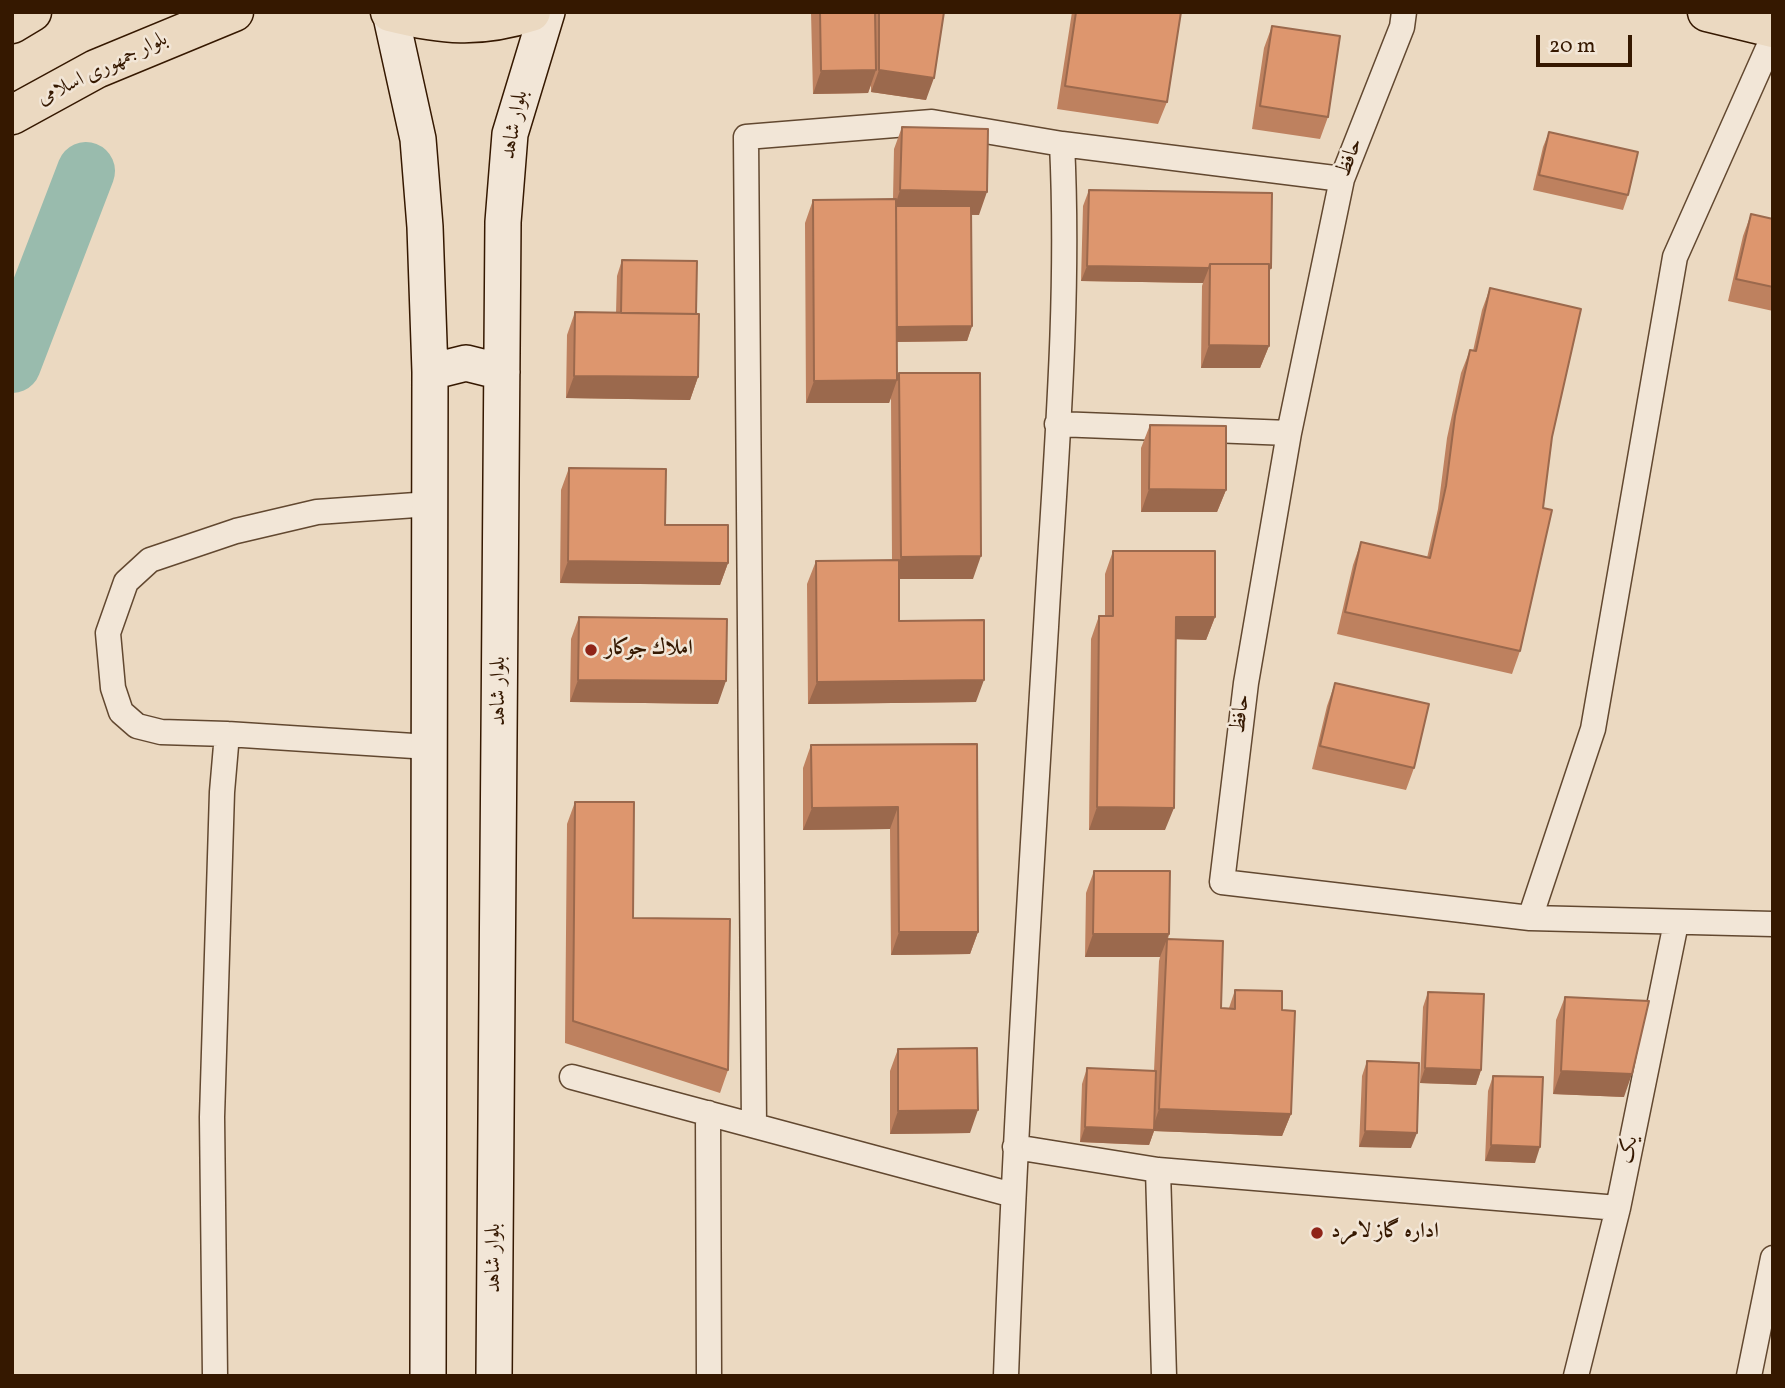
<!DOCTYPE html>
<html>
<head>
<meta charset="utf-8">
<style>
	body { margin:0 }
	#map { position:relative; width:1785px; height:1388px; overflow:hidden; background:#ebd9c1; font-family:Vollkorn,serif }
	canvas { display:block }
	.frame { position:absolute; inset:0; border:14px solid #351800; pointer-events:none }
	.scale { position:absolute; left:1536px; top:35px; width:96px; height:32px; box-sizing:border-box; border:4px solid #351800; border-top:0; padding-left:9px; font-size:21px; line-height:24px; white-space:nowrap; color:#351800; -webkit-text-stroke:5px #f2e6d7; paint-order:stroke }
</style>
</head>
<body>
<div id="map">
<canvas width="1785" height="1388"></canvas>
<div class="frame"></div>
<div class="scale">20 m</div>
</div>
<script>
const context = document.querySelector('canvas').getContext('2d');
context.lineJoin = 'round';
function trace(path, color, width, dash) {
  context.strokeStyle = color;
  context.lineWidth = width;
  context.lineCap = dash ? 'butt' : 'round';
  context.setLineDash(dash || []);
  context.stroke(path);
}
function fillPath(path, color) {
  context.fillStyle = color;
  context.fill(path, 'evenodd');
}
function label(font, color, halo, rows, align = 'center') {
  context.font = font + ' Vollkorn,Amiri,serif';
  context.lineWidth = 5;
  context.setLineDash([]);
  context.textBaseline = 'middle';
  context.strokeStyle = halo;
  context.fillStyle = color;
  for (const [text, x, y, turn = 0] of rows) {
    context.save();
    context.translate(x, y);
    context.rotate((+turn || 0) * Math.PI / 180);
    context.textAlign = isNaN(turn) ? turn : align;
    if (halo) context.strokeText(text, 0, 0);
    context.fillText(text, 0, 0);
    context.restore();
  }
}
const river = new Path2D(`
	M12 364 86 171`);
const street = new Path2D(`
	M1404 12 1402 27 1342 179 1289 433 1246 683 1222 882 1530 918 1773 924
	M1057 424 1289 433
	M227 734 429 747
	M1530 918 1593 729 1675 257 1773 37
	M572 1077 1013 1195
	M708 1113 709 1376
	M754 1125 746 137 932 122 1062 144 1342 179
	M1015 1147 1158 1170 1618 1208
	M1158 1170 1164 1376
	M215 1376 212 1117 222 792 227 734 161 732 137 726 121 712 113 688 108 633 126 582 150 560 236 531 317 512 430 504
	M1006 1376C1015 1126 1031 876 1046 627 1055 467 1070 304 1062 144
	M1576 1376 1618 1208 1676 923
	M1749 1376 1773 1258`);
const secondary = new Path2D(`
	M390 12 418 139 425 227 430 372 428 1376
	M430 372 466 363 502 372
	M494 1376 503 222 510 134 547 12`);
const primary = new Path2D(`
	M390 12C442 25 479 29 531 12
	M1707 12 1773 28
	M12 24 32 12
	M12 115 96 69 234 12`);
const wall = new Path2D(`
	M811 12H944L926 100 871 92V85L868 93 813 94Z
	M1072 12H1181L1167 102 1158 124 1057 109Z
	M1272 26 1328 117 1320 139 1252 129 1264 48Z
	M902 127 979 215H971L972 326 967 341 897 342V378L899 373 973 579H899V621L976 702 808 704 807 584 816 561 892 560 891 398 889 403H806L805 223 813 200 893 199 894 149Z
	M1549 132 1628 195 1623 210 1533 190 1543 147Z
	M1089 190 1271 268 1269 273V346L1260 368H1201L1202 286 1203 283 1081 281 1083 206Z
	M1751 214 1773 219V311L1728 301 1743 236Z
	M622 260 696 314 698 377 690 400 566 398 567 335 575 312 616 313 617 276Z
	M1490 288 1552 437 1520 651 1512 674 1337 634 1353 565 1361 542 1427 558 1438 509 1447 438 1461 373 1470 350 1473 351 1482 310Z
	M1150 425 1226 490 1217 512H1141V448Z
	M569 468 728 563 720 585 560 583 561 490Z
	M1113 551 1215 617 1206 640 1175 639 1165 830H1089L1091 639 1099 616H1105V574Z
	M579 617 718 704 570 702 571 639Z
	M1335 683 1414 768 1406 790 1312 769 1327 706Z
	M977 744 978 932 970 954 891 955 890 829 803 830V768L811 745Z
	M575 802 633 918 728 1070 720 1093 565 1043 567 824Z
	M1094 871 1169 934 1168 939 1221 1008H1229L1235 990 1282 1010 1291 1114 1282 1136 1154 1131 1149 1145 1080 1142 1082 1084 1087 1068 1154 1071 1159 961 1160 957H1085L1086 893Z
	M1428 992 1481 1070 1476 1085 1420 1083 1423 1007Z
	M1565 997 1624 1097 1553 1094 1556 1020Z
	M898 1049 970 1133 890 1134V1071Z
	M1367 1061 1411 1148 1359 1147 1362 1076Z
	M1493 1076 1535 1163 1485 1161 1488 1091Z`);
const shadedWall = new Path2D(`
	M876 70 868 93 813 94 821 71Z
	M879 70 934 78 926 100 871 92Z
	M900 190 987 192 979 215 894 213V209Z
	M1087 266 1209 268 1203 283 1081 281Z
	M972 326 967 341 889 342 894 327Z
	M1209 345 1269 346 1260 368H1201Z
	M574 376 698 377 690 400 566 398Z
	M897 380 889 403H806L814 381Z
	M1149 489 1226 490 1217 512H1141Z
	M981 556 973 579H892L901 557Z
	M568 561 728 563 720 585 560 583Z
	M1176 617H1215L1206 640 1167 639Z
	M578 680 726 681 718 704 570 702Z
	M984 680 976 702 808 704 817 682Z
	M898 807 890 829 803 830 812 808Z
	M1097 807 1174 808 1165 830H1089Z
	M899 932H978L970 954 891 955Z
	M1093 934H1169L1160 957H1085Z
	M1425 1068 1481 1070 1476 1085 1420 1083Z
	M1561 1071 1632 1074 1624 1097 1553 1094Z
	M1159 1109 1291 1114 1282 1136 1154 1131 1149 1145 1080 1142 1085 1127 1152 1130Z
	M978 1110 970 1133 890 1134 898 1111Z
	M1365 1131 1417 1133 1411 1148 1359 1147Z
	M1491 1145 1540 1147 1535 1163 1485 1161Z`);
const building = new Path2D(`
	M820 12H875L876 70 821 71Z
	M879 12H944L934 78 879 70Z
	M1076 12H1181L1167 102 1065 86Z
	M1272 26 1340 36 1328 117 1260 106Z
	M902 127 988 129 987 192 900 190Z
	M1549 132 1638 152 1628 195 1539 175Z
	M1089 190 1272 193 1271 268H1269V264H1210L1209 268 1087 266Z
	M896 199 897 380 814 381 813 200Z
	M896 206H971L972 326 897 327Z
	M1751 214 1773 219V287L1736 279Z
	M622 260 697 261 696 314 621 313Z
	M1210 264H1269V346L1209 345Z
	M1490 288 1581 309 1552 437 1543 508 1552 510 1520 651 1345 612 1361 542 1430 558 1446 486 1455 416 1470 350 1476 351Z
	M575 312 699 314 698 377 574 376Z
	M899 373H980L981 556 901 557Z
	M1150 425 1226 426V490L1149 489Z
	M569 468 666 469 665 525H728V563L568 561Z
	M1113 551H1215V617H1176L1174 808 1097 807 1099 616H1113Z
	M899 560V621L984 620V680L817 682 816 561Z
	M579 617 727 619 726 681 578 680Z
	M1335 683 1429 704 1414 768 1320 746Z
	M977 744 978 932H899L898 807 812 808 811 745Z
	M575 802H634L633 918 730 919 728 1070 573 1021Z
	M1094 871H1170L1169 934H1093Z
	M1167 939 1223 941 1221 1008 1235 1009V990L1282 991V1010L1295 1011 1291 1114 1159 1109Z
	M1428 992 1484 994 1481 1070 1425 1068Z
	M1565 997 1649 1001 1632 1074 1561 1071Z
	M977 1048 978 1110 898 1111V1049Z
	M1367 1061 1419 1063 1417 1133 1365 1131Z
	M1087 1068 1156 1071 1154 1130 1085 1127Z
	M1493 1076 1543 1077 1540 1147 1491 1145Z`);
const markers = [
	[591,650,7,"#8f2418"],
	[1317,1233,7,"#8f2418"]
];
const streetNames = [
	["بلوار جمهوری اسلامی",103,70,-26],
	["بلوار شاهد",516,125,-79],
	["حافظ",1351,158,-70],
	["بلوار شاهد",500,691,-90],
	["حافظ",1242,714,-83],
	["یک",1630,1150,-78],
	["بلوار شاهد",495,1258,-90]
];
const poiNames = [
	["املاك جوكار",605,650],
	["اداره گاز لامرد",1331,1233]
];
trace(river, '#99bbad', 58);
trace(street, '#624830', 27);
trace(secondary, '#351800', 38);
trace(primary, '#351800', 41);
trace(street, '#f2e6d7', 24);
trace(secondary, '#f2e6d7', 35);
trace(primary, '#ebd9c1', 38);
fillPath(wall, '#be815f');
fillPath(shadedWall, '#9b694d');
fillPath(building, '#dd966e');
trace(building, '#9b694d', 2);
for (const [x, y, r, color] of markers) {
  const dot = new Path2D();
  dot.arc(x, y, r, 0, 2 * Math.PI);
  context.fillStyle = color;
  context.fill(dot);
  trace(dot, '#f2e6d7', 2.5);
}
label('21px', '#351800', '#f2e6d7', streetNames);
label('bold 21px', '#351800', '#f2e6d7', poiNames, 'left');
</script>
</body>
</html>
